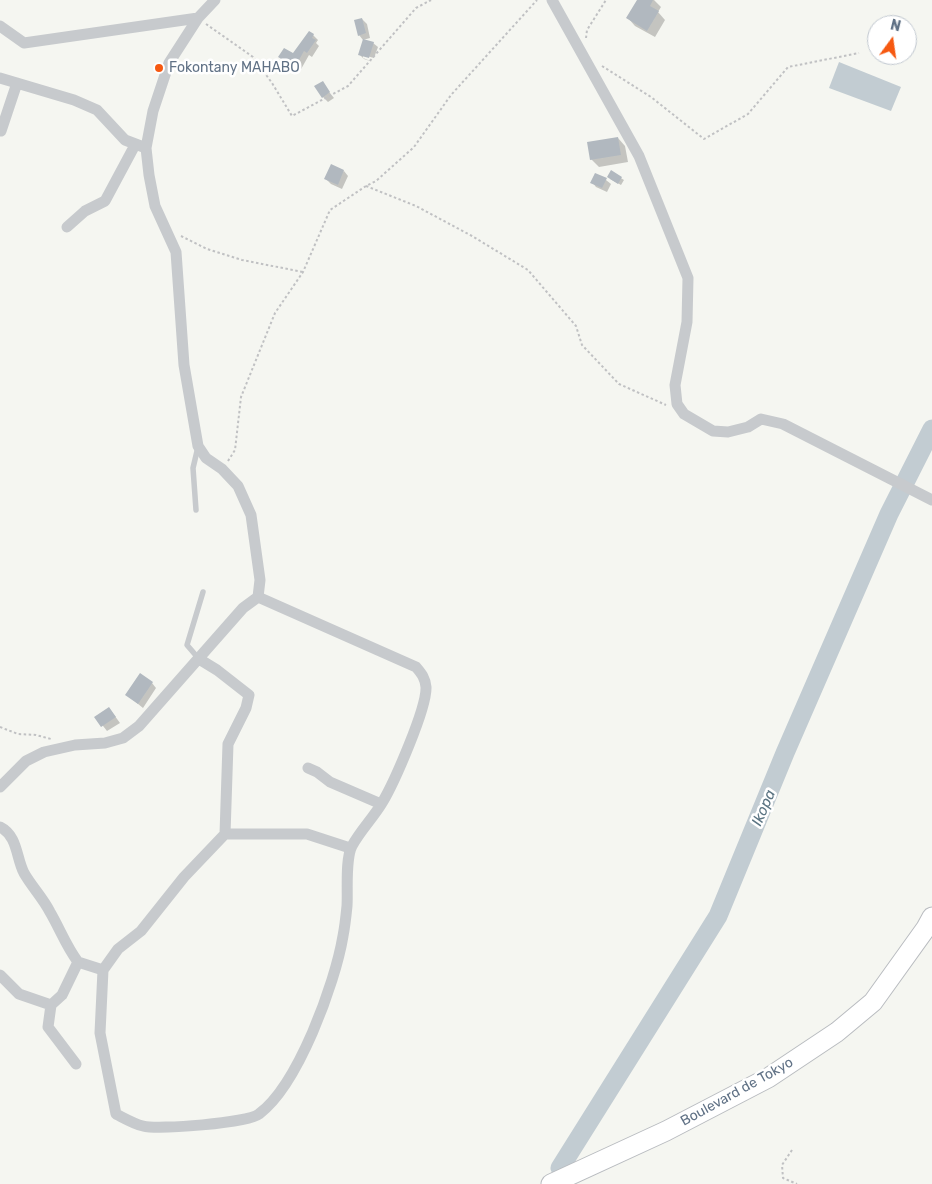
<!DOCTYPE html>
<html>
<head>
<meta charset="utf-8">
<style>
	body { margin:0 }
	#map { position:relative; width:932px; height:1184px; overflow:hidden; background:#f5f6f1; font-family:Rubik,sans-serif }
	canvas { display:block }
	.north { position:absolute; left:867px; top:15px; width:50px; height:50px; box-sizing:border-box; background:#fff; border:1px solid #c0c7cf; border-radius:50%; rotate:14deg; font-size:14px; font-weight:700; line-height:20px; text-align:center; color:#617286 }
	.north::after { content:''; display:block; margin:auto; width:18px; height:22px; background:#f65911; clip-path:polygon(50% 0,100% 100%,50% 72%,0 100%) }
</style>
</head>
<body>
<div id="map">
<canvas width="932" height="1184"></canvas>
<div class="north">N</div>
</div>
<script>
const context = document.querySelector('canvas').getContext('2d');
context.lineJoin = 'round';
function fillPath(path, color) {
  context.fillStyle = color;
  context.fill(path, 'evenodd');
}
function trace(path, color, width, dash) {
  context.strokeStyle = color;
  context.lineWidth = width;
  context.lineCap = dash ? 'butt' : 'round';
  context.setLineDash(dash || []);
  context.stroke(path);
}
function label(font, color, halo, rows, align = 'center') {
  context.font = font + ' Rubik,sans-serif';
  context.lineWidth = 5;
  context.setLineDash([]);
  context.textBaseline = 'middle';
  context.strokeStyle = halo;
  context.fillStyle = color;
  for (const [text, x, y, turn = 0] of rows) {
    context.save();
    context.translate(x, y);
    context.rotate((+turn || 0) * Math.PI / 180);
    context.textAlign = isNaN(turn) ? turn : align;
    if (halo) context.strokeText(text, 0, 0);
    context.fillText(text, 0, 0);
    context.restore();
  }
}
const water = new Path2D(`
	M839 62 901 87 891 111 829 88Z`);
const shadow = new Path2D(`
	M638 0H654L661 7 658 12 665 20 655 37 635 26 628 18Z
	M362 19 367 24 370 38 363 40 359 35Z
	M313 35 318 40 316 43 319 46 312 57 309 55 300 71 280 57 293 55Z
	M373 43 378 47 374 58 363 55V58L373 62 364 59 359 54Z
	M322 83 334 98 328 102 323 97Z
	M618 138 625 146 628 162 599 167 591 159Z
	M344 171 348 176 342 189 331 184 326 179Z
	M611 172 624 180 621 185 610 179Z
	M606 180 611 184 607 192 596 187 592 182Z
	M152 683 156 688 143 708 127 695Z
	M109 708 120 723 107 731 96 717Z`);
const river = new Path2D(`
	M560 1168 718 916 785 753 889 514 932 429`);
const building = new Path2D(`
	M637 0H653L650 6 659 11 647 31 626 18Z
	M362 18 366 33 358 36 354 20Z
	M309 31 314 34 312 38 316 40 307 53 304 51 295 67 278 57 284 48 293 53Z
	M363 39 374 42 369 58 358 55Z
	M323 81 330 92 322 98 314 86Z
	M618 137 621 155 590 160 587 142Z
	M331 164 344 170 338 185 324 179Z
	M611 170 622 177 618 184 607 177Z
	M595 173 607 178 602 188 590 183Z
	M140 673 153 682 138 704 125 695Z
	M109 707 116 717 101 727 94 717Z`);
const path = new Path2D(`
	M206 24 253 57 272 83 292 116 348 86 416 8 431 0
	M586 38 587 30 606 0
	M602 66 651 97 704 139 748 114 788 67 859 53
	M366 186 416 206 472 236 528 270 576 326 582 345 619 384 666 405
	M181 236 207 249 242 260 303 272
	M228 461 235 450 241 397 275 313 303 272 330 210 366 186 376 181 414 147 451 95 537 0
	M0 727 18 734 36 735 51 739
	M792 1150 782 1165 783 1178 797 1184`);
const lane = new Path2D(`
	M196 510 193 468 198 447
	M199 659 187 645 203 592`);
const street = new Path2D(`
	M552 0 639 156 688 278 687 322 675 385 677 404 684 414 713 431 728 432 748 427 761 419 783 424 932 500
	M0 26 24 43 198 18
	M0 78 74 100 97 110 125 140 146 148
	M1 131 17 83
	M67 227 85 211 105 201 135 145
	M199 659 217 670 249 695 246 708 228 744 225 834H307L350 848
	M308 768 317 772 330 782 381 804
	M0 787 26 761 44 752 75 745 105 743 123 738 139 726 243 608 258 597 260 580 251 515 238 486 222 469 206 458 198 446 184 365 176 252 155 206 149 175 146 148 153 111 169 63 198 18 215 0
	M0 827C18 836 16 858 24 873 32 887 43 898 50 912 60 929 66 946 78 962
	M103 970 118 949 141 931 184 877 225 834
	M0 975 19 994 51 1005 48 1027 76 1064
	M51 1005 62 995 78 962 103 970 100 1033 116 1114C124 1118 134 1124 143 1126 158 1130 248 1123 259 1114 298 1085 335 984 343 936 345 926 346 916 347 906 348 891 345 859 352 846 360 831 373 818 382 803 394 783 427 708 426 687 425 678 422 674 416 667L258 597`);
const primary = new Path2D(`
	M551 1184 666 1131 768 1078 837 1032 873 1002 926 928 932 917`);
const markers = [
	[159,68,5,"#f65911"]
];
const poiNames = [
	["Fokontany MAHABO",169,68]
];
const streetNames = [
	["Boulevard de Tokyo",737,1092,-29]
];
const waterNames = [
	["Ikopa",764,808,-67]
];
fillPath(water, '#c2ccd2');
fillPath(shadow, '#0003');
trace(river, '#c2ccd2', 19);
fillPath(building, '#b1b8bf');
trace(primary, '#b9bcc0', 21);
trace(path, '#c0c1c3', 2, [2.5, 2.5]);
trace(lane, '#c7cacd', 5.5);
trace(street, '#c7cacd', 11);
trace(primary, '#fff', 19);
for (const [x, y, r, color] of markers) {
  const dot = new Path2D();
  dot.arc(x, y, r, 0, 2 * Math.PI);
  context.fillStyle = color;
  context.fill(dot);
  trace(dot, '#fff', 2);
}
label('14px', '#617286', '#fff', poiNames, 'left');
label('14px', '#617286', '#fff', streetNames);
label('italic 15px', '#5c7583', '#fff', waterNames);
</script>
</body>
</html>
